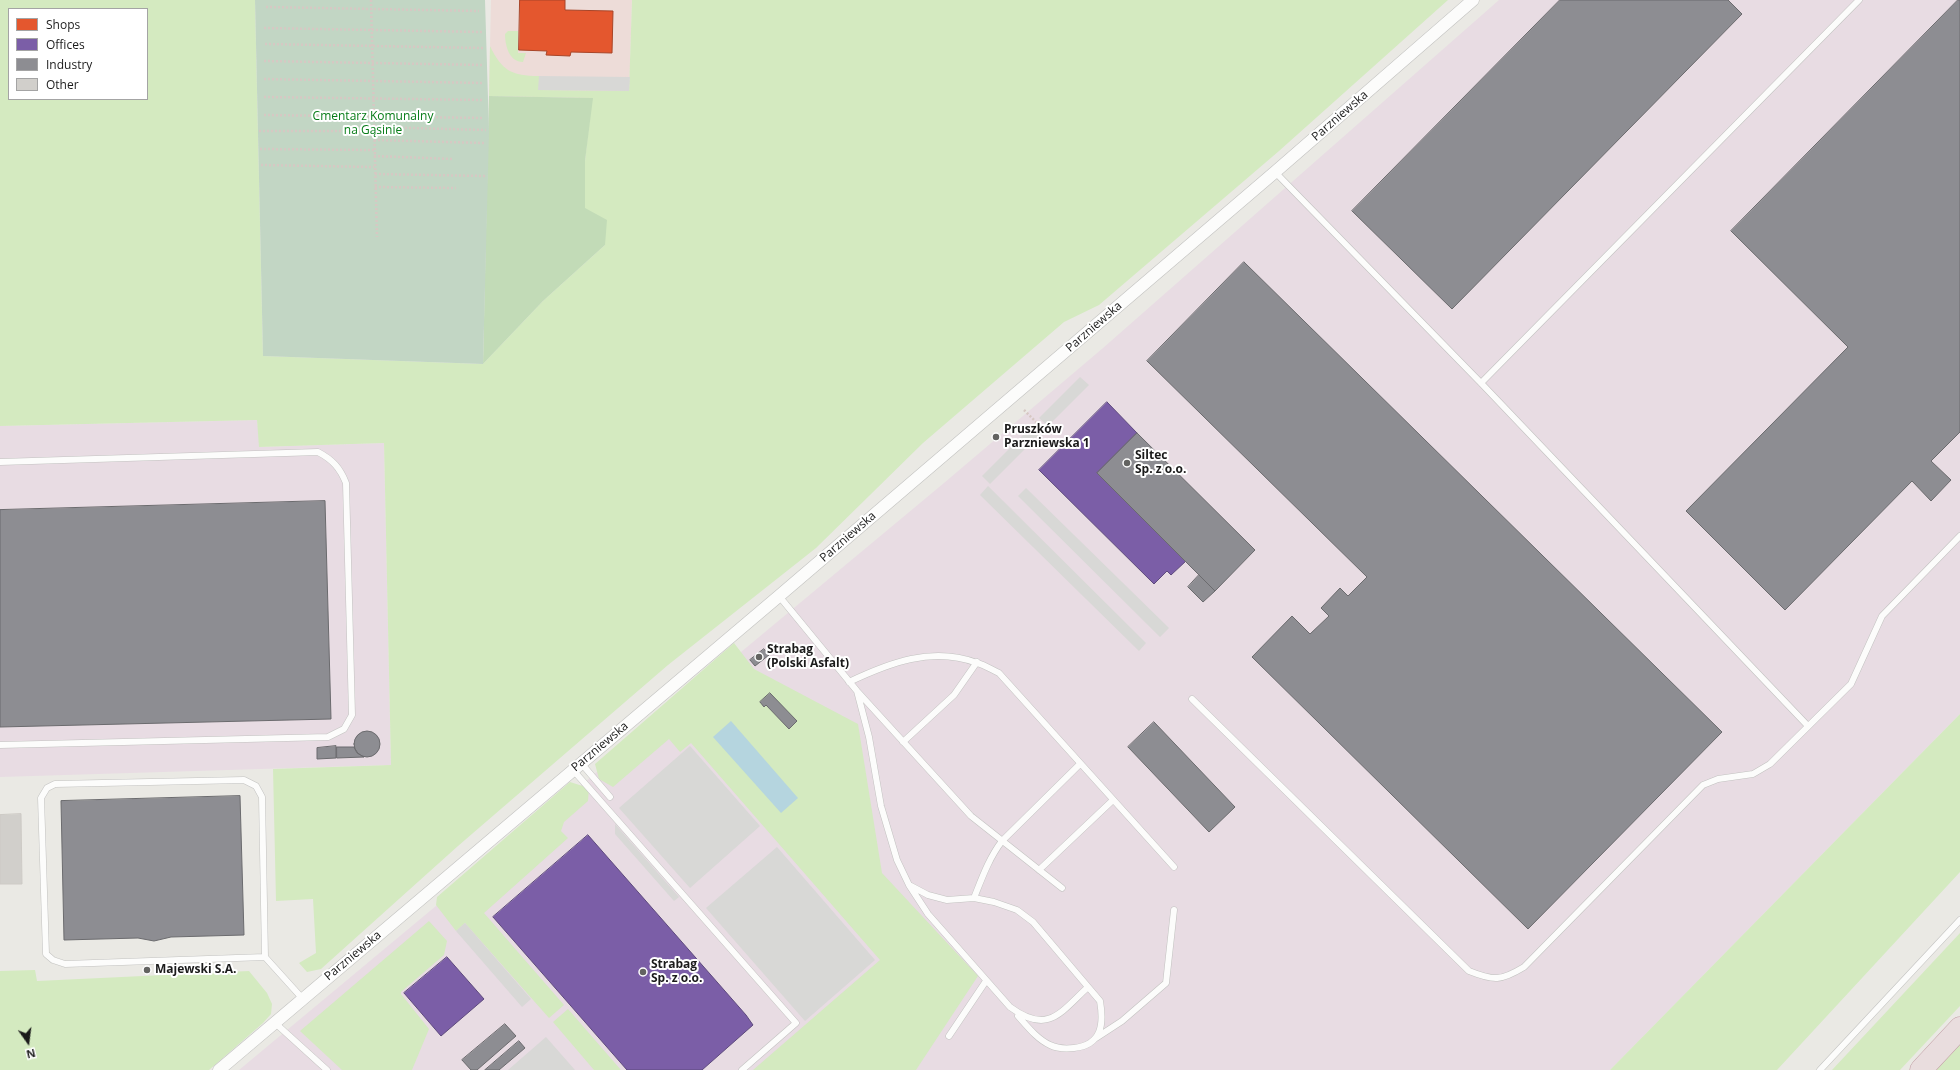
<!DOCTYPE html>
<html>
<head>
<meta charset="utf-8">
<style>
	body { margin:0 }
	#map { position:relative; width:1960px; height:1070px; overflow:hidden; background:#eae9e4; font-family:"Open Sans",sans-serif }
	canvas { display:block }
	.legend { position:absolute; left:8px; top:8px; width:140px; height:92px; box-sizing:border-box; background:#fff; border:1px solid #a4a4a4; margin:0; padding:5px 7px; list-style:none; font-size:12px; color:#1b1b1b }
	.legend li { display:flex; align-items:center; gap:8px; height:20px }
	.legend b { width:20px; border:1px solid #a4a4a4 }
	.north { position:absolute; left:8px; top:1022px; width:40px; height:40px; -webkit-text-stroke:3px #fff; paint-order:stroke; rotate:166deg; font-size:11px; font-weight:700; line-height:16px; text-align:center; color:#1b1b1b }
	.north::after { content:''; display:block; margin:auto; width:14px; height:18px; background:#1b1b1b; clip-path:polygon(50% 0,100% 100%,50% 72%,0 100%) }
</style>
</head>
<body>
<div id="map">
<canvas width="1960" height="1070"></canvas>
<ul class="legend">
<li><b style="height:11px;background:#e4572e"></b>Shops</li>
<li><b style="height:11px;background:#7b5ea7"></b>Offices</li>
<li><b style="height:11px;background:#8d8d92"></b>Industry</li>
<li><b style="height:11px;background:#d1cfcb"></b>Other</li>
</ul>
<div class="north">N</div>
</div>
<script>
const context = document.querySelector('canvas').getContext('2d');
context.lineJoin = 'round';
function fillPath(path, color) {
  context.fillStyle = color;
  context.fill(path, 'evenodd');
}
function trace(path, color, width, dash) {
  context.strokeStyle = color;
  context.lineWidth = width;
  context.lineCap = dash ? 'butt' : 'round';
  context.setLineDash(dash || []);
  context.stroke(path);
}
function label(font, color, halo, rows, align = 'center') {
  context.font = font + ' "Open Sans",sans-serif';
  context.lineWidth = 4;
  context.setLineDash([]);
  context.textBaseline = 'middle';
  context.strokeStyle = halo;
  context.fillStyle = color;
  for (const [text, x, y, turn = 0] of rows) {
    context.save();
    context.translate(x, y);
    context.rotate((+turn || 0) * Math.PI / 180);
    context.textAlign = isNaN(turn) ? turn : align;
    if (halo) context.strokeText(text, 0, 0);
    context.fillText(text, 0, 0);
    context.restore();
  }
}
const commercial = new Path2D(`
	M491 0H632L629 99 489 96Z`);
const industrial = new Path2D(`
	M1499 0H1960V714L1610 1070H239L944 483 1103 348Z
	M257 420 260 447 384 443 391 765 0 777V426Z`);
const grass = new Path2D(`
	M0 0H255L263 356 483 364 543 301 605 245 585 209V161L592 98 489 96 490 46C502 71 512 76 539 76V90L629 91 632 0H1448L1279 151 1099 305 1064 322 923 443 816 548 668 665 458 846 321 969 307 972 299 963 316 953 313 899 276 901 273 769 391 765 384 443 259 447 257 420 0 426ZM9 9H147V99H9Z
	M508 31H518V53H526L523 62C509 62 505 45 505 34Z
	M734 643 754 669 858 724 882 873 978 976 916 1070H753L880 960 691 743 680 752 669 739 613 787 599 779 595 764Z
	M1960 714V872L1777 1070H1610Z
	M570 782 589 788 588 801 564 822 561 831 568 838 484 913 564 1005 549 1018 465 923 456 931 436 905 437 897Z
	M429 921 447 941 444 955 401 992V994L429 1029 412 1070H342L300 1031Z
	M1960 933V1006L1900 1070H1832Z
	M35 970 37 981 249 971 267 993 272 1004 271 1014 263 1023 209 1070H0V971Z
	M568 1009 621 1070H594L553 1022Z
	M1960 1042V1070H1933Z`);
const forest = new Path2D(`
	M489 96 593 98 585 161V208L607 220 605 245 543 301 483 364Z`);
const cemetery = new Path2D(`
	M255 0H485L489 132 483 364 263 356Z`);
const parking = new Path2D(`
	M539 76 630 77 629 91 538 90Z
	M1080 377 1089 385 1048 426 1039 418Z
	M1032 426 1040 434 990 484 982 476Z
	M988 486 1146 643 1139 651 980 495Z
	M1026 488 1169 628 1160 637 1018 496Z
	M690 746 760 826 690 888 619 808Z
	M615 824 679 897 674 901 615 834Z
	M777 847 875 960 805 1021 706 908Z
	M465 923 531 999 522 1007 456 931Z
	M546 1037 575 1070H508Z`);
const water = new Path2D(`
	M731 721 798 798 781 813 713 737Z`);
const shops = new Path2D(`
	M520 0H565V10L613 11 612 53 571 52 570 56 546 55 547 51 519 50Z`);
const offices = new Path2D(`
	M1107 402 1137 433 1097 473 1186 561 1171 575 1167 571 1154 584 1039 470Z
	M588 835 746 1015 753 1025 702 1070H627L493 917Z
	M447 957 484 999 441 1036 404 993Z`);
const industry = new Path2D(`
	M1560 0H1728L1742 14 1452 309 1352 211Z
	M1958 0H1960V432L1931 461 1951 480 1931 501 1912 481 1785 610 1686 511 1848 347 1731 231Z
	M1244 262 1722 732 1528 929 1252 657 1292 616 1310 634 1329 616 1321 608 1340 588 1348 596 1367 577 1147 361Z
	M1137 433 1255 550 1215 591 1097 473Z
	M325 501 331 719 0 727V510Z
	M1199 575 1215 591 1203 602 1188 587Z
	M764 649 769 655 755 666 750 660Z
	M770 693 797 721 789 729 766 705 764 707 760 702Z
	M1154 722 1235 807 1209 832 1128 747Z
	M354 744a13 13 0 1 1 26 0a13 13 0 1 1-26 0Z
	M336 746V758L317 759V748Z
	M337 747H354L357 753 364 757 337 758Z
	M240 796 244 935 171 937 154 941 138 938 64 940 61 801Z
	M505 1024 516 1036 477 1070H471L462 1060Z
	M519 1041 525 1048 499 1070H485Z`);
const building = new Path2D(`
	M21 814 22 884H0V815Z`);
const path = new Path2D(`
	M371 0 377 237
	M266 7 479 11
	M264 28 482 32
	M265 44 483 48
	M264 61 483 65
	M264 79 484 83
	M264 97 484 100
	M264 115 484 118
	M373 127 486 130
	M259 131H373
	M374 140 484 143
	M260 149 374 150
	M374 156 453 159
	M261 165 374 167
	M375 174 485 176
	M375 187 456 188
	M1024 410 1049 435`);
const lane = new Path2D(`
	M1275 172 1481 383 1808 726
	M1481 383 1859 0
	M0 462 318 452C333 460 340 468 346 483L352 715 344 729 328 737 0 745
	M779 596 857 691 971 816 1062 888
	M849 682C889 663 932 646 977 663 985 665 992 670 999 673L1174 867
	M857 691 869 737 881 806 897 860 909 885 928 914 1010 1007C1048 1035 1060 1013 1088 987
	M1192 699 1469 971C1494 981 1501 981 1524 967L1703 785 1718 779 1753 774 1770 764 1851 684 1882 616 1960 536
	M903 742 954 695 977 662
	M581 763 610 797
	M573 770 796 1023 742 1070
	M1039 870 1113 800
	M911 886 928 895 947 900 974 898 994 902 1017 910 1033 922 1100 1001C1104 1024 1102 1045 1074 1048 1065 1049 1058 1049 1050 1045 1037 1039 1027 1026 1018 1016
	M974 898C982 878 989 858 1002 841L1080 764
	M265 957 65 964 53 960 46 954 41 798 47 788 55 784 244 780 256 786 262 797 265 957 302 998
	M274 1022 327 1070
	M949 1036 986 981
	M1096 1038 1122 1021 1166 983 1174 910
	M1820 1070 1960 920`);
const street = new Path2D(`
	M219 1070 779 596 1275 172 1473 0`);
const highway = new Path2D(`
	M1921 1070 1960 1028`);
const markers = [
	[996,437,4,"#636361"],
	[1127,463,4,"#636361"],
	[759,657,4,"#636361"],
	[147,970,4,"#636361"],
	[643,972,4,"#636361"]
];
const streetNames = [
	["Parzniewska",1340,116,-41],
	["Parzniewska",1094,327,-41],
	["Parzniewska",848,537,-41],
	["Parzniewska",600,747,-40],
	["Parzniewska",353,956,-40]
];
const parkNames = [
	["Cmentarz Komunalny",373,117],
	["na Gąsinie",373,131]
];
const poiNames = [
	["Pruszków",1004,430],
	["Parzniewska 1",1004,444],
	["Siltec",1135,456],
	["Sp. z o.o.",1135,470],
	["Strabag",767,650],
	["(Polski Asfalt)",767,664],
	["Strabag",651,965],
	["Sp. z o.o.",651,979],
	["Majewski S.A.",155,970]
];
fillPath(commercial, '#eddcd8');
fillPath(industrial, '#e8dce3');
fillPath(grass, '#d4eac0');
fillPath(forest, '#c2dbb7');
fillPath(cemetery, '#c2d6c4');
fillPath(parking, '#d8d8d6');
fillPath(water, '#b5d5df');
fillPath(shops, '#e4572e');
trace(shops, '#a84528', 1);
fillPath(offices, '#7b5ea7');
trace(offices, '#5e4a7d', 1);
fillPath(industry, '#8d8d92');
trace(industry, '#6b6b6e', 1);
fillPath(building, '#d1cfcb');
trace(building, '#cdcac5', 1);
trace(lane, '#c2c2c0', 7);
trace(street, '#c2c2c0', 13);
trace(highway, '#c09ba3', 23);
trace(path, '#d6c8c3', 2.5, [2, 2]);
trace(lane, '#fcfcfb', 6);
trace(street, '#fcfcfb', 12);
trace(highway, '#e9ddde', 22);
for (const [x, y, r, color] of markers) {
  const dot = new Path2D();
  dot.arc(x, y, r, 0, 2 * Math.PI);
  context.fillStyle = color;
  context.fill(dot);
  trace(dot, '#fff', 1.5);
}
label('12px', '#1b1b1b', '#fff', streetNames);
label('12px', '#077c18', '#fff', parkNames);
label('bold 12px', '#1b1b1b', '#fff', poiNames, 'left');
</script>
</body>
</html>
